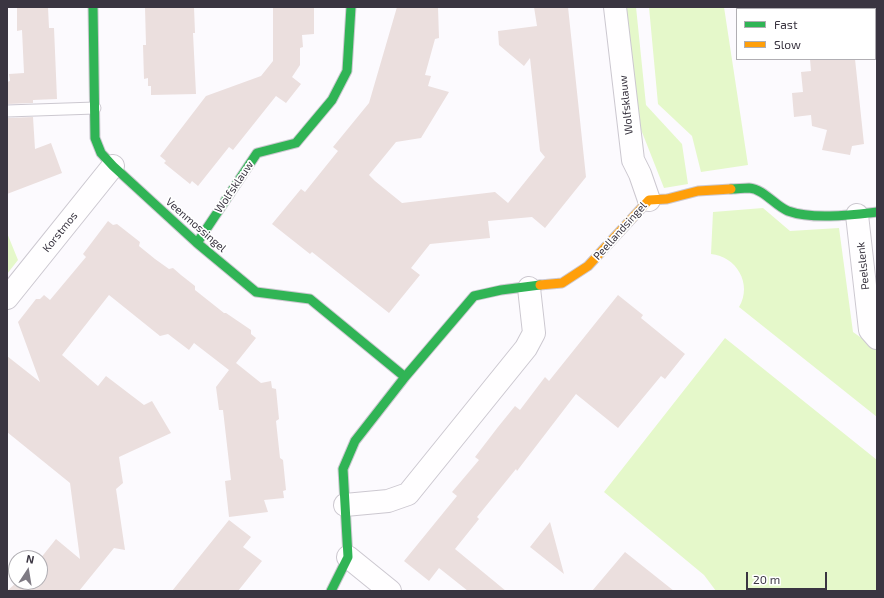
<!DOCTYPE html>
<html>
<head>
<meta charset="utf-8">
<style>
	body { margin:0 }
	#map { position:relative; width:884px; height:598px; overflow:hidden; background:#fcfafe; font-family:"Exo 2",sans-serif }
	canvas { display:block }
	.frame { position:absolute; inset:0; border:8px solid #3a3541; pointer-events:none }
	.legend { position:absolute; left:736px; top:8px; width:140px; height:52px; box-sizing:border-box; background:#fff; border:1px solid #b0aeb3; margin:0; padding:5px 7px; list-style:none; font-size:12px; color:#3a3541 }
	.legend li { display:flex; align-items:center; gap:8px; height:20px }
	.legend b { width:20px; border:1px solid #b0aeb3 }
	.north { position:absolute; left:8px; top:550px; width:40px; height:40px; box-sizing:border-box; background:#fff; border:1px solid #b0aeb3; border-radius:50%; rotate:12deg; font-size:11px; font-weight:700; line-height:16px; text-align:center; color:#3a3541 }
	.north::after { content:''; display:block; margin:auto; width:14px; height:18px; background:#7e7a83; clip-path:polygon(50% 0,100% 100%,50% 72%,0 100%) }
	.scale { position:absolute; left:746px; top:572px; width:81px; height:18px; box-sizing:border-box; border:2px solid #3a3541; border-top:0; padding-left:5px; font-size:12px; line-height:14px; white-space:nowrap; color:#3a3541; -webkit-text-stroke:3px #fff; paint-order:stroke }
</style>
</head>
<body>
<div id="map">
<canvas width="884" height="598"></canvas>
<div class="frame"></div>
<ul class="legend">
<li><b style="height:5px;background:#30b455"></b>Fast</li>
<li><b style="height:5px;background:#ff9f0a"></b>Slow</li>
</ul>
<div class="north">N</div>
<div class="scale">20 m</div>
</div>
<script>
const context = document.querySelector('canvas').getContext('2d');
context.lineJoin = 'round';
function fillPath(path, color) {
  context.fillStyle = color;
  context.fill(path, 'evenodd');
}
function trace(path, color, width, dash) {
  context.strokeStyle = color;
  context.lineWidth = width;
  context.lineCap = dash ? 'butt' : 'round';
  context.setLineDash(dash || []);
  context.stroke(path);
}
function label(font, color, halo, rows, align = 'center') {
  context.font = font + ' "Exo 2",sans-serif';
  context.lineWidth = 3.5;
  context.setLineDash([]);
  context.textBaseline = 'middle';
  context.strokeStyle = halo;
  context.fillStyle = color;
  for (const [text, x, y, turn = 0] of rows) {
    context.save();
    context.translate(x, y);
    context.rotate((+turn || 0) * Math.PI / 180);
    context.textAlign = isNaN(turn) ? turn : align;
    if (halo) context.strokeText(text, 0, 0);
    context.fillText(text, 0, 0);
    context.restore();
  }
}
const green = new Path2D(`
	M625 7H636L646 105 682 144 688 184 664 188 640 127Z
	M649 7H724L748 165 701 172 692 136 658 104Z
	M763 208 790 231 839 228 853 332 877 349V417L739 307C753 284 736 256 711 254L713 212Z
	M7 233 18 260 7 274Z
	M725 338 877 460V591H716L704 575 604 492Z`);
const building = new Path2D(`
	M17 7H48L49 28H54L57 99 33 100V103L7 104V82L10 81 9 74 24 73 22 30 17 31Z
	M145 7H194L195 33H193L196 94 151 95V86H148V78L144 79 143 45H146Z
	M273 7H314V34L302 35 303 47 300 48V65L292 77 301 84 286 103 276 96 233 150 229 147 198 186 192 181 190 184 164 163 166 161 160 156 206 96 261 76 273 61Z
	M397 7H438L439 38 435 39 425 75 431 76 428 86 449 92 421 138 396 142 369 175 375 181 402 203 495 192 508 203 545 157 540 151 530 58 524 66 499 45 498 31 537 26 534 7H568L586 177 545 228 532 217 488 221 490 238 430 244 411 268 420 275 389 313 312 252 310 254 272 224 301 189 305 192 338 151 333 147 369 103Z
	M810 59H855L864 144 852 146 850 155 822 150 827 130 812 126 811 115 794 117 792 93 803 92 801 72 811 71Z
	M33 117 35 149 51 143 62 173 7 194V118Z
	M108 221 113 225 117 224 140 242 139 246 155 259 169 269 173 268 181 275 195 286V290L224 313H226L251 330V334L256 338 236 363 261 383 271 381 272 388 276 389 279 419 276 421 280 458 283 460 286 490 283 491 284 498 264 500 268 512 229 517 225 481 231 480 223 410H219L216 387 229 370 194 343 189 350 168 334 160 336 109 295 62 355 98 386 106 376 144 405 152 401 171 433 119 457 123 483 116 489 125 550 114 548 79 591H7L17 582H40V559L56 539 80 559 70 483 7 432V356L40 382 18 322 36 299H40L44 295 50 300 86 257 83 254Z
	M618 295 643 315 641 318 685 354 665 379 661 376 618 428 576 394 520 467 517 471 516 469 477 517 479 519 455 549 506 591H468L439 568 429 581 404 561 457 496 452 492 479 460 475 457 498 427 515 406 520 410 545 377 549 381Z
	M229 520 251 537 243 547 262 561 238 591H172Z
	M550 522 564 574 530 547Z
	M625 552 674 591H592Z`);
const lane = new Path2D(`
	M7 111 95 108`);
const street = new Path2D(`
	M615 7 633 160 640 174 649 200
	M857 215 870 330 877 338
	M7 298 113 166
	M345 505 388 501 408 494 526 348 534 333 529 288
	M348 557 390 591`);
const fast = new Path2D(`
	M93 7 95 138 101 153 113 166 197 243 256 292 310 299 405 377
	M731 189C737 189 743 188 749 188 764 189 775 206 788 211 813 220 851 215 877 212
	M197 243 257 153 296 143 332 100 347 71 351 7
	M331 591 348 557 343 469 355 441 405 377 474 296 501 290 540 285`);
const slow = new Path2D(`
	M540 285 562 283 588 266 649 200 667 199 698 191 731 189`);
const streetNames = [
	["Wolfsklauw",626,105,-96],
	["Wolfsklauw",234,187,-56],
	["Veenmossingel",196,225,41],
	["Peellandsingel",620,231,-48],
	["Korstmos",60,232,-51],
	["Peelslenk",863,266,-96]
];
fillPath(green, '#e5f8ca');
fillPath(building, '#ebdfde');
trace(lane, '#ccc8d0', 13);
trace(street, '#ccc8d0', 24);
trace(fast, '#ccc8d0', 11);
trace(slow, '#ccc8d0', 11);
trace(lane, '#fffeff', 11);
trace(street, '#fffeff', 22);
trace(fast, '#30b455', 9);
trace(slow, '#ff9f0a', 9);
label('11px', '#3a3541', '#fff', streetNames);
</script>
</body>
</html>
